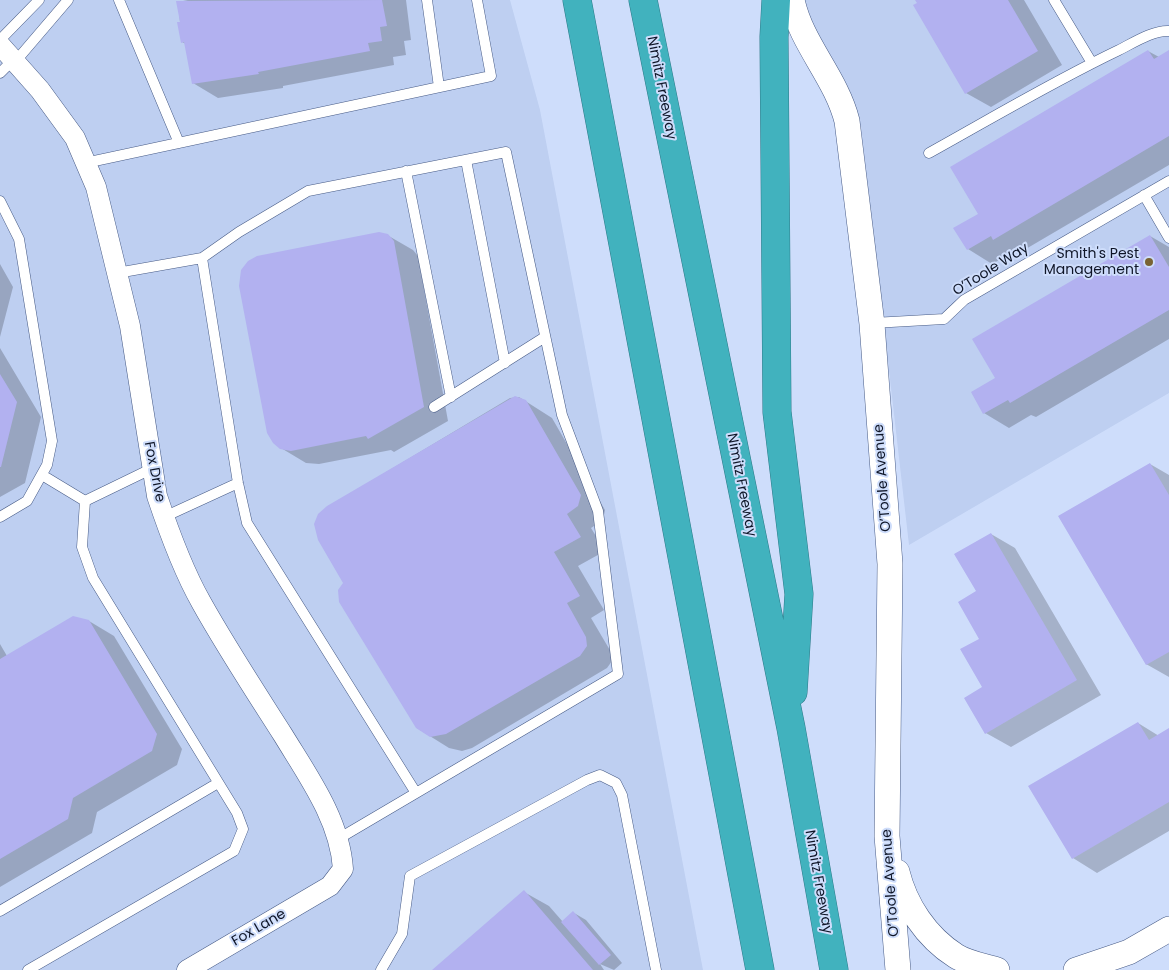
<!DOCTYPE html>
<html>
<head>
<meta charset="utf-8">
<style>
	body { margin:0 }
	canvas { display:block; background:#ceddfb }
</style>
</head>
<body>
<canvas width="1169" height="970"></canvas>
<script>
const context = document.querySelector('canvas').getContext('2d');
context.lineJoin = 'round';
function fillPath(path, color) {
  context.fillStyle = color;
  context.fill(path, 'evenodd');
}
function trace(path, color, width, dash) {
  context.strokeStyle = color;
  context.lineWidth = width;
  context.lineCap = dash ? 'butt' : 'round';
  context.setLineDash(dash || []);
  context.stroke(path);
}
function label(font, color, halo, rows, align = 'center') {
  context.font = font + ' Poppins,sans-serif';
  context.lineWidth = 4;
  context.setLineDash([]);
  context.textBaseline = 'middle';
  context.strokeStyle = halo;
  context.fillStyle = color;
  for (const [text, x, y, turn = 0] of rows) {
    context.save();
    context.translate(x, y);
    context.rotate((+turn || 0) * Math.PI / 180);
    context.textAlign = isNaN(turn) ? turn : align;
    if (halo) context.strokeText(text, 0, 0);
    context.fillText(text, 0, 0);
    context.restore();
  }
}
const built = new Path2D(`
	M0 0H510L540 110 703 970H0Z
	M805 0H1169V393L909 545 861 126 804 20Z`);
const shadow = new Path2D(`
	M188 0H406L411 40 404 41 406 55 393 57 394 65 283 86V88L218 98 193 83 186 44 182 42 178 2Z
	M916 0H1024L1062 65 991 107 966 93Z
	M1148 51 1159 57 1169 52V165L1019 253 1015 251 992 264 968 249 979 214Z
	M387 235 413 250 418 256 448 421 394 452 391 450 319 464 306 463 281 448Z
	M1150 236 1169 247V339L1036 417 1031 415 1009 428 984 413 972 393 997 379Z
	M0 264 13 287 0 337Z
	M0 348 41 417 25 483 0 497Z
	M519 397 552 418 605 510 603 520 591 528 605 551 578 566 604 610 591 618 611 652 612 661 607 668 472 748 462 751 449 748 417 728 344 583 328 507 510 398Z
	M1150 464 1169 475V677L1146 664Z
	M991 534 1015 548 1101 695 1011 747 986 733 978 592Z
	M89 621 114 636 182 749 177 765 97 812 92 833 0 887V644L7 656Z
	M1138 723 1159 736 1169 730V831L1097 873 1073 858Z
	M524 892 549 906 563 922 574 913 586 920 622 963 614 970 600 964 604 970H434Z`);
const building = new Path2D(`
	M382 0 387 26 380 27 382 41 368 43 370 51 258 72 259 74 192 84 184 42 181 43 177 22H180L176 1Z
	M915 0H1008L1038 51 965 94 913 5 917 3Z
	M1148 50 1154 59 1169 50V136L993 240 991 236 967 250 953 228 978 214 950 167Z
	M379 232 388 234 394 241 424 407 368 439 366 436 291 451 280 449 273 443 267 433 239 286 241 270 248 261 257 256Z
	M1150 235 1169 267V310L1010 403 1008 400 983 414 971 392 995 378 972 339Z
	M0 374 17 402 1 467H0Z
	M515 396 526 400 581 495 578 506 567 514 581 537 554 552 580 596 567 603 586 637 587 646 580 656 446 734 430 737 416 728 339 602 338 590 343 583 318 540 314 524 318 514 327 506Z
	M1150 463 1169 495V652L1146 665 1058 516Z
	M991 533 1077 680 985 734 964 698 982 687 960 649 979 639 958 602 976 591 954 554Z
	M73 616 89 620 157 734 152 751 73 798 68 819 0 859V659Z
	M1138 722 1149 740 1169 728V802L1072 859 1028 786Z
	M524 890 593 970H432Z
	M573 911 611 955 599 965 561 922Z`);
const service = new Path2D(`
	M119 0 179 143
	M427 0 439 87
	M1054 0 1092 63
	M0 40 39 0
	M15 62 68 0
	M0 73 13 60
	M929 153C992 118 1054 81 1119 50 1133 43 1153 30 1169 31
	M466 160 505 363
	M85 163 491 76 477 0
	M406 171 451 397
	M1144 195 1169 238
	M0 201 19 239 52 441 47 465 27 501 0 517
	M117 273 202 258
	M873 323 944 319 964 300 1169 181
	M434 407 545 337
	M42 475 85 501
	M85 501 153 468
	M164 517 238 483
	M338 839 618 674 598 511 562 415 506 152 308 191 239 232 202 258 238 483 247 523 416 793
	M0 911 218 783
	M28 970 234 851 243 829 237 813 93 578 82 547 85 501
	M381 970 402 934 410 876 587 780 600 775 616 783 622 795 656 970`);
const minor = new Path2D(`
	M0 45 40 90 75 138 96 187 130 326 157 496C168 529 184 572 201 602 226 647 255 691 283 735 308 776 340 820 343 869L330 886 187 970`);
const tertiary = new Path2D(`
	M792 0C801 44 836 77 847 121L872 324 890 564 887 836 898 970
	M897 872C905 905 926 937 956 956 967 963 984 966 997 970
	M1076 970 1129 952 1169 929`);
const motorway = new Path2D(`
	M577 0 760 970
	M643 0 791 728 834 970
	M776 0 774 37 777 412 799 594 793 692`);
const markers = [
	[1149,262,5,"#796333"]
];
const streetNames = [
	["Nimitz Freeway",661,88,79],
	["O’Toole Way",991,270,-32],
	["Fox Drive",154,472,79],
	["O’Toole Avenue",883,478,-94],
	["Nimitz Freeway",741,485,79],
	["Nimitz Freeway",818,882,80],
	["O’Toole Avenue",891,883,-94],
	["Fox Lane",259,928,-30]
];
const poiNames = [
	["Smith's Pest",1139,254],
	["Management",1139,270]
];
fillPath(built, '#becff1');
fillPath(shadow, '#0003');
fillPath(building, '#b2b1f0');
trace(service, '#475b86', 11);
trace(minor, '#475b86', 21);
trace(tertiary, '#475b86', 26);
trace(motorway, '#2f7b89', 29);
trace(service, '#fff', 10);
trace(minor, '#fff', 20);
trace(tertiary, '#fff', 25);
trace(motorway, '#41b2be', 28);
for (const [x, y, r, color] of markers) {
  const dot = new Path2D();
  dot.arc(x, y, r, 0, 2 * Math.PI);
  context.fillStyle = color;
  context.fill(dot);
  trace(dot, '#ceddfb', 2);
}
label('14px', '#0e1527', '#ceddfb', streetNames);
label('14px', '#0e1527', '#ceddfb', poiNames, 'right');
</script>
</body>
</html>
